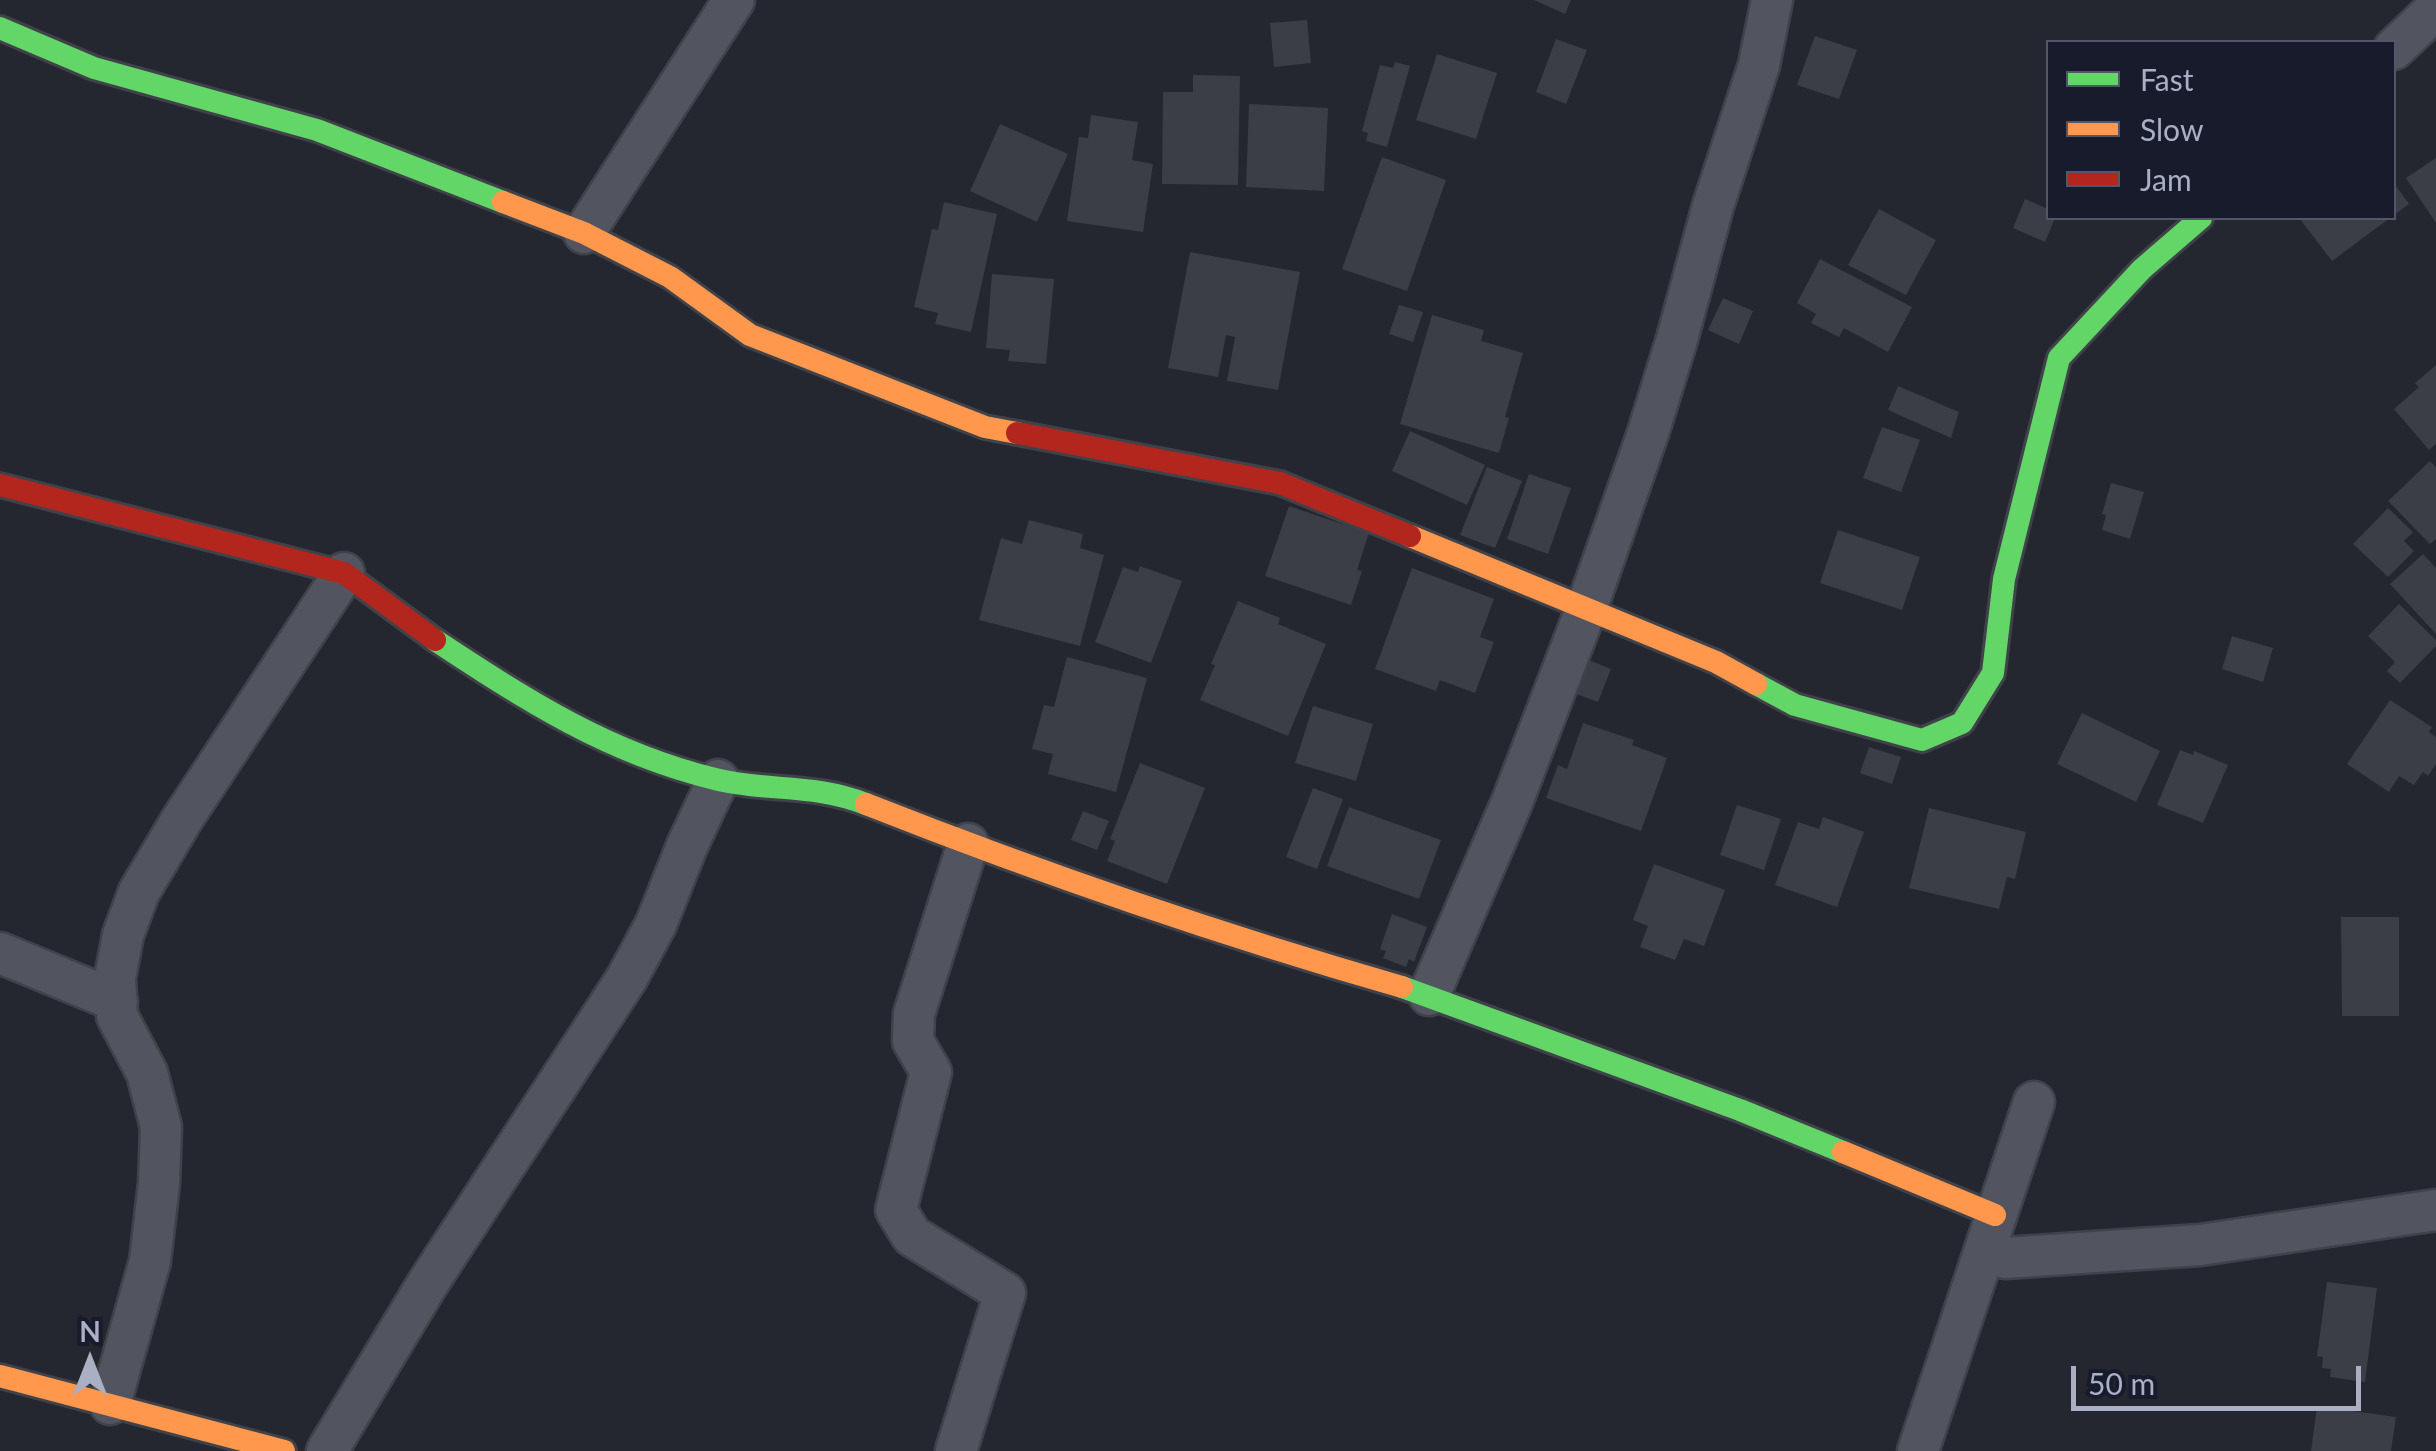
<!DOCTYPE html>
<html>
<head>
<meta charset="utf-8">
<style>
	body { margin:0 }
	#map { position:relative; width:2436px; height:1451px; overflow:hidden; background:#242630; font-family:Lato,sans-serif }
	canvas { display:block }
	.legend { position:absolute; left:2046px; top:40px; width:350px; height:180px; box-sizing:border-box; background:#171b2b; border:2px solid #525668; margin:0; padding:12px 18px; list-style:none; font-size:30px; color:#abafc4 }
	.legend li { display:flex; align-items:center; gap:20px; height:50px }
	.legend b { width:50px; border:2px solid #525668 }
	.north { position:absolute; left:40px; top:1311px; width:100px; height:100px; -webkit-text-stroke:8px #171b2b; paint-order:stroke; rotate:0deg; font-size:28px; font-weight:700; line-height:40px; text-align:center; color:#abafc4 }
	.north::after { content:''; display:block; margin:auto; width:35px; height:45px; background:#abafc4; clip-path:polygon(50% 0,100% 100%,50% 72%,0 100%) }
	.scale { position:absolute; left:2071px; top:1366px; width:290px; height:45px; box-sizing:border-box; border:5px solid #abafc4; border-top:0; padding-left:12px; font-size:30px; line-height:35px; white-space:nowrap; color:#abafc4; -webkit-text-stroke:8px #171b2b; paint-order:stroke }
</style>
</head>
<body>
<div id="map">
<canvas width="2436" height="1451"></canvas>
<ul class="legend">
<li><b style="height:12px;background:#63d668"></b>Fast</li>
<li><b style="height:12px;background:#ff974d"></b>Slow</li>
<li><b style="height:12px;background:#b3261e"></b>Jam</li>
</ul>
<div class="north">N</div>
<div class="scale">50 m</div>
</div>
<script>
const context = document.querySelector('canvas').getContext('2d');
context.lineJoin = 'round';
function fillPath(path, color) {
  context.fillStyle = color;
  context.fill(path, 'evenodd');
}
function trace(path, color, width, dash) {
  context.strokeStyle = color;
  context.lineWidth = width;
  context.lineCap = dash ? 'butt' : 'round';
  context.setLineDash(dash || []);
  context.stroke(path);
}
const building = new Path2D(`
	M1534 0H1571L1565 14Z
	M1307 20 1311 63 1274 67 1270 23Z
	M1815 36 1857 50 1839 99 1797 85Z
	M1556 39 1587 50 1566 104 1536 92Z
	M1437 54 1497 73 1476 139 1416 120Z
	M1395 62 1410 66 1387 147 1366 141 1368 133 1362 131 1380 65 1393 68Z
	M1193 75 1240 76 1238 185 1162 184 1163 92H1193Z
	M1249 104 1328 108 1324 191 1246 187Z
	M1091 115 1138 122 1132 160 1153 164 1143 232 1067 221 1079 137 1088 138Z
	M1000 124 1068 154 1037 222 970 191Z
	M1382 157 1446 180 1407 291 1342 269Z
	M2436 158V223L2406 178Z
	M2394 183 2409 204 2394 215Z
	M2025 199 2048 209V218H2055L2045 242 2013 228Z
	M944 202 997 214 971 332 935 324 938 313 914 307 932 229 938 230Z
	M1879 209 1936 240 1906 295 1848 265Z
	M2299 218H2390L2332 261Z
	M1190 252 1300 272 1278 390 1227 381 1235 337 1226 335 1218 377 1168 368Z
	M1820 259 1912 307 1888 352 1844 328 1839 337 1811 323 1816 314 1797 303Z
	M992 274 1054 279 1046 364 1008 361 1010 350 986 348Z
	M1723 298 1753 311 1739 344 1708 330Z
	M1399 305 1423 312 1413 342 1389 334Z
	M1432 315 1484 330 1481 341 1523 353 1505 417 1509 418 1499 453 1400 424Z
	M2436 365V444L2429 450 2394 409 2419 387 2415 383Z
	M1898 386 1959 412 1951 438 1888 410Z
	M1882 427 1920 440 1901 492 1863 478Z
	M1410 431 1485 465 1467 505 1392 471Z
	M2430 461 2436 467V539L2430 544 2388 501Z
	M1487 467 1522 481 1495 548 1460 535Z
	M1529 474 1571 488 1548 554 1507 539Z
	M2111 483 2144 492 2130 539 2102 530 2106 515 2102 514Z
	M1289 506 1369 533 1357 570 1362 571 1351 605 1265 576Z
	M2388 508 2413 532 2404 541 2414 551 2388 577 2353 544Z
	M1029 520 1083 534 1080 548 1104 555 1080 646 979 620 1001 538 1022 544Z
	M1838 530 1920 557 1902 610 1820 583Z
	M2423 554 2436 568V634L2390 584Z
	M1140 566 1182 581 1151 663 1095 642 1123 567 1138 572Z
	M1412 568 1494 599 1480 637 1494 642 1475 693 1440 680 1436 691 1375 669Z
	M1238 601 1280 618 1278 624 1326 644 1288 736 1200 700 1215 665 1211 664Z
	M2399 604 2436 640V646L2400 683 2387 671 2395 662 2368 636Z
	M2232 636 2273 648 2263 682 2222 669Z
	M1067 657 1147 678 1116 792 1048 774 1053 754 1032 749 1044 705 1054 707Z
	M1584 658 1611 669 1598 702 1571 692Z
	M2390 700 2432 727 2429 732 2436 737V764L2428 776 2423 772 2414 785 2399 776 2389 792 2347 764Z
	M1313 706 1373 724 1356 781 1295 763Z
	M2082 713 2160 751 2136 802 2057 764Z
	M1583 723 1634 740 1632 745 1667 758 1641 831 1546 798 1558 765 1567 769Z
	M1869 747 1901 757 1892 784 1860 773Z
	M2180 750 2193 755 2194 751 2228 765 2203 823 2157 805Z
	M1140 763 1205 788 1167 884 1107 861 1115 841 1110 839Z
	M1313 788 1343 799 1317 869 1286 857Z
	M1737 805 1781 819 1764 870 1720 855Z
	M1349 807 1441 840 1419 899 1327 866Z
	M1929 808 2026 832 2015 879 2007 877 1999 909 1909 888Z
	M1083 811 1109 821 1097 850 1071 840Z
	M1823 817 1864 832 1837 907 1775 885 1798 822 1819 829Z
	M1654 864 1725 890 1704 946 1684 939 1675 960 1640 947 1648 926 1633 920Z
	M1392 914 1427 927 1414 962 1409 959 1406 967 1383 958 1386 951 1380 949Z
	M2341 917H2399V1016H2342Z
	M2327 1282 2377 1288 2365 1382 2330 1377 2331 1369 2322 1368 2323 1357 2317 1356Z
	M2317 1406 2396 1417 2391 1451H2311Z`);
const street = new Path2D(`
	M2394 49 2436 9
	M584 233 734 0
	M0 953 117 1001
	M1429 995 1512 802 1587 607 1648 433 1677 339 1713 206 1759 65 1772 0
	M2005 1258 2200 1245 2436 1210
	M110 1404 150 1261 159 1183 161 1127 147 1073 117 1016 115 978 123 935 139 892 181 821 344 573
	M327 1451 428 1283 627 978 656 924 687 846 718 780
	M956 1451 1005 1293 912 1236 896 1210 931 1072 913 1041 914 1014 968 844
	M1918 1451 2034 1102`);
const fast = new Path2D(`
	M0 28 94 68 317 130 503 202
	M435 640C526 700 608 753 715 779 767 792 813 783 866 804
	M1756 684 1795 705 1922 740 1962 723 1993 673 2004 579 2059 358 2142 269 2201 218
	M1402 987 1740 1110 1843 1152`);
const slow = new Path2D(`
	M503 202 584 233 670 277 750 335 985 427 1017 433
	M1410 536 1716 662 1756 684
	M866 804C1041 873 1221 935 1402 987
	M1843 1152 1995 1215
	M0 1376 284 1451`);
const jam = new Path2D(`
	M1017 433 1280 483 1410 536
	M0 485 344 573 435 640`);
fillPath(building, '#3b3d47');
trace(street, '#40424a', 45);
trace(fast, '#40424a', 28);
trace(slow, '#40424a', 28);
trace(jam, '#40424a', 28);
trace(street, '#525560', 40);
trace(fast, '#63d668', 22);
trace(slow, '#ff974d', 22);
trace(jam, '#b3261e', 22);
</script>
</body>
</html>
